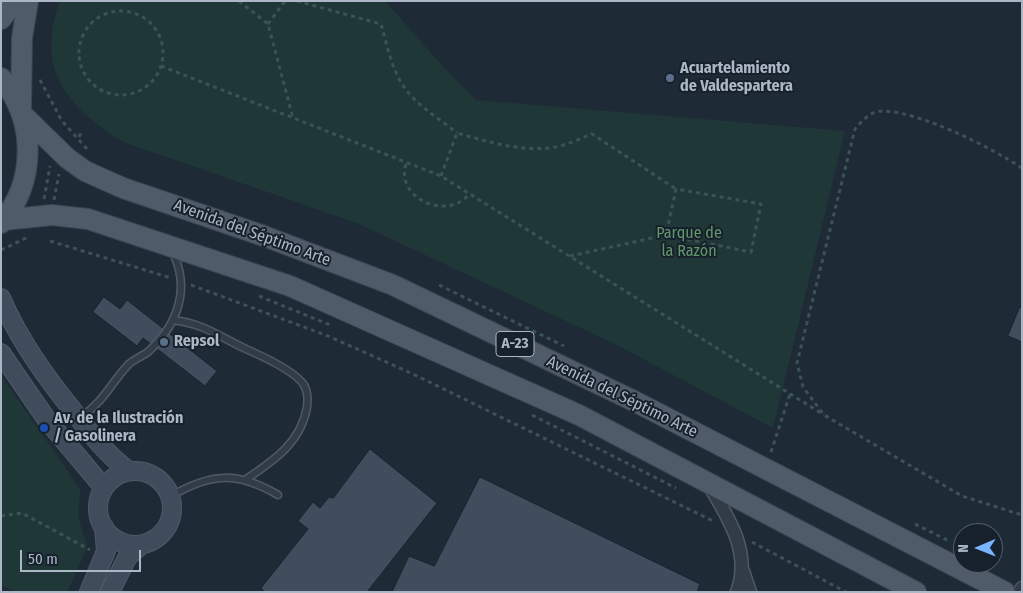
<!DOCTYPE html>
<html>
<head>
<meta charset="utf-8">
<style>
	body { margin:0 }
	#map { position:relative; width:1023px; height:593px; overflow:hidden; background:#1e2b37; font-family:"Fira Sans Condensed",sans-serif }
	canvas { display:block }
	.frame { position:absolute; inset:0; border:2px solid #abb7c5; pointer-events:none }
	.north { position:absolute; left:953px; top:523px; width:50px; height:50px; box-sizing:border-box; background:#17212c; border:1px solid #525d69; border-radius:50%; rotate:269deg; font-size:14px; font-weight:700; line-height:20px; text-align:center; color:#abb7c5 }
	.north::after { content:''; display:block; margin:auto; width:18px; height:22px; background:#78b5fe; clip-path:polygon(50% 0,100% 100%,50% 72%,0 100%) }
	.scale { position:absolute; left:20px; top:550px; width:121px; height:22px; box-sizing:border-box; border:2px solid #abb7c5; border-top:0; padding-left:6px; font-size:15px; line-height:18px; white-space:nowrap; color:#abb7c5; -webkit-text-stroke:4px #17212c; paint-order:stroke }
</style>
</head>
<body>
<div id="map">
<canvas width="1023" height="593"></canvas>
<div class="frame"></div>
<div class="north">N</div>
<div class="scale">50 m</div>
</div>
<script>
const context = document.querySelector('canvas').getContext('2d');
context.lineJoin = 'round';
function fillPath(path, color) {
  context.fillStyle = color;
  context.fill(path, 'evenodd');
}
function trace(path, color, width, dash) {
  context.strokeStyle = color;
  context.lineWidth = width;
  context.lineCap = dash ? 'butt' : 'round';
  context.setLineDash(dash || []);
  context.stroke(path);
}
function label(font, color, halo, rows, align = 'center') {
  context.font = font + ' "Fira Sans Condensed",sans-serif';
  context.lineWidth = 4;
  context.setLineDash([]);
  context.textBaseline = 'middle';
  context.strokeStyle = halo;
  context.fillStyle = color;
  for (const [text, x, y, turn = 0] of rows) {
    context.save();
    context.translate(x, y);
    context.rotate((+turn || 0) * Math.PI / 180);
    context.textAlign = isNaN(turn) ? turn : align;
    if (halo) context.strokeText(text, 0, 0);
    context.fillText(text, 0, 0);
    context.restore();
  }
}
const green = new Path2D(`
	M60 1H385L439 62 476 100 845 131 773 428 615 344 357 223 126 143C69 110 34 70 60 1Z
	M1 375 80 489 78 515 87 548 67 592H16L1 585Z`);
const building = new Path2D(`
	M104 297 120 309 127 300 217 371 205 386 143 338 137 346 93 312Z
	M1020 307 1022 308V342L1008 336Z
	M370 449 437 503 367 592H265L261 588 308 529 298 521 313 502 320 508 329 497 333 498Z
	M480 477 700 584 697 592H392L409 556 434 566Z`);
const path = new Path2D(`
	M239 1 268 24 293 118
	M297 1 381 24C387 44 391 68 404 87 416 105 440 119 457 133
	M79 53a42 42 0 1 1 84 0a42 42 0 1 1-84 0Z
	M268 24 285 1
	M161 66 441 176 824 415
	M40 80 62 121 87 149
	M79 137 81 133
	M406 164C395 199 448 221 469 194
	M1022 168C990 147 921 112 883 111 870 111 863 120 855 129L797 363 803 387 824 415 962 496 1022 515
	M441 176 457 133C489 142 527 154 560 146 571 143 582 138 592 134L676 189
	M44 199 50 166
	M54 200 59 174
	M50 241 171 278
	M1 250 28 237
	M570 256 666 235 751 252 761 204 676 189 666 235
	M191 285 328 336 413 374 713 521
	M439 285 564 346
	M259 296 330 325
	M532 415 676 488
	M771 452 790 394
	M1 516 22 513 90 550
	M915 524 949 541
	M752 542 846 592`);
const lane = new Path2D(`
	M173 320C205 324 218 336 246 349 262 356 295 371 304 385 308 392 308 400 307 407 301 443 273 461 245 480
	M81 417C103 402 110 385 127 366 133 359 142 357 149 351 178 324 191 288 172 251
	M171 496C211 473 237 471 278 495`);
const street = new Path2D(`
	M709 485C728 517 752 553 737 592
	M743 571 750 592
	M1020 592 1022 588`);
const secondary = new Path2D(`
	M1 298C19 340 45 376 74 412 90 433 107 455 129 471
	M1 353 47 420 104 488
	M98 508a37 37 0 1 1 74 0a37 37 0 1 1-74 0Z
	M89 592 106 551 104 527
	M110 592 127 558 142 544`);
const primary = new Path2D(`
	M1 19 15 1
	M1 78C36 120 37 181 1 223
	M21 108 22 38 28 1
	M22 114 67 158 85 171 123 188 264 236 393 285 634 401 1005 592
	M4 220 52 215 88 219 290 286 579 415 916 592`);
const markers = [
	[670,78,5,"#5c6f8a"],
	[164,342,5,"#5c6f8a"],
	[44,428,5,"#1a4fb4"]
];
const shields = [
	[515,344,38]
];
const shieldNames = [
	["A-23",515,344]
];
const poiNames = [
	["Acuartelamiento",680,69],
	["de Valdespartera",680,87],
	["Repsol",174,342],
	["Av. de la Ilustración",54,419],
	["/ Gasolinera",54,437]
];
const streetNames = [
	["Avenida del Séptimo Arte",252,233,20],
	["Avenida del Séptimo Arte",622,397,26]
];
const parkNames = [
	["Parque de",689,234],
	["la Razón",689,252]
];
fillPath(green, '#203738');
fillPath(building, '#3f4d5d');
trace(building, '#19232e', 1);
trace(lane, '#4f5a66', 9);
trace(street, '#4f5a66', 15);
trace(secondary, '#4f5a66', 20);
trace(primary, '#3b4551', 22);
trace(path, '#3b5353', 3, [4, 4]);
trace(lane, '#323c48', 6);
trace(street, '#323c48', 12);
trace(secondary, '#3f4c5b', 18);
trace(primary, '#4f5b68', 20);
for (const [x, y, r, color] of markers) {
  const dot = new Path2D();
  dot.arc(x, y, r, 0, 2 * Math.PI);
  context.fillStyle = color;
  context.fill(dot);
  trace(dot, '#17212c', 2);
}
for (const [x, y, w] of shields) {
  const box = new Path2D();
  box.roundRect(x - w / 2, y - 12.5, w, 25, 4);
  context.fillStyle = '#17212c';
  context.fill(box);
  trace(box, '#abb7c5', 1);
}
label('bold 15px', '#abb7c5', null, shieldNames);
label('bold 16px', '#abb7c5', '#17212c', poiNames, 'left');
label('16px', '#abb7c5', '#17212c', streetNames);
label('16px', '#62966b', '#17212c', parkNames);
</script>
</body>
</html>
